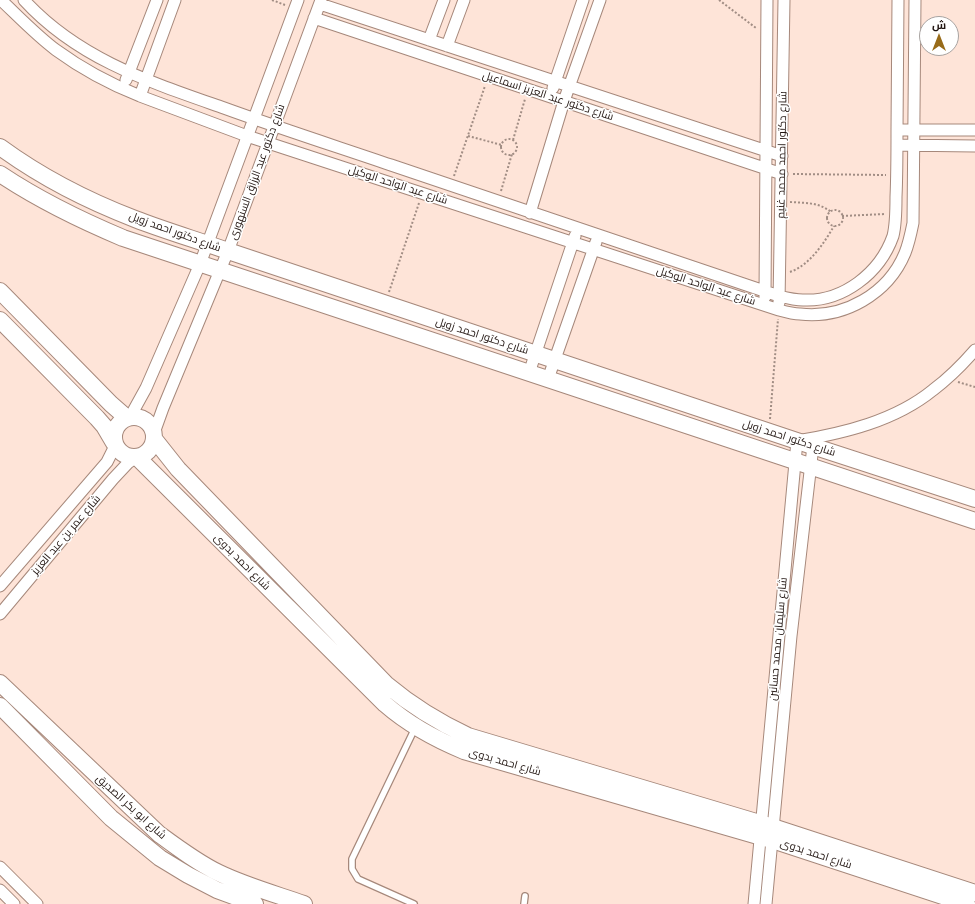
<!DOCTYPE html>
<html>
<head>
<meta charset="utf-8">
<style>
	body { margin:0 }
	#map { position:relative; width:975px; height:904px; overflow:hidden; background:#fee4d8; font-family:Quicksand,Cairo,sans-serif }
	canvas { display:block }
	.north { position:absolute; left:919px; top:16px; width:40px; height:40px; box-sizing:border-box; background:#fff; border:1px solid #a7a2a0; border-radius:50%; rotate:0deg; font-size:11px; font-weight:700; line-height:16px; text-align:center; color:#221612 }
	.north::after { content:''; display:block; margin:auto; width:14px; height:18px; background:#986b19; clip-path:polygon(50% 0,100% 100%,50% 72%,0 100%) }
</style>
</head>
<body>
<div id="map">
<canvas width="975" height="904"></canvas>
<div class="north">ش</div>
</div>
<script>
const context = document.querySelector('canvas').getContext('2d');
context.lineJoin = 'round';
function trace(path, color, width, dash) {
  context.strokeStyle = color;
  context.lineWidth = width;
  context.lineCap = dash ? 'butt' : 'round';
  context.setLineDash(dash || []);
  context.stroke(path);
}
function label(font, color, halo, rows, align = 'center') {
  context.font = font + ' Quicksand,Cairo,sans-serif';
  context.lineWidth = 3;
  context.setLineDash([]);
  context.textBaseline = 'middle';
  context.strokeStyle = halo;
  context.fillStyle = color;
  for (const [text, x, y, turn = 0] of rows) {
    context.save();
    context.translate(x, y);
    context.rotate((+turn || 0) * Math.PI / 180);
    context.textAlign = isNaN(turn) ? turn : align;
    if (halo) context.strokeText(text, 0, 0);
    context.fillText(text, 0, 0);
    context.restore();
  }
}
const path = new Path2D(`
	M272 0 285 5
	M719 0 756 28
	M468 136 502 145
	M501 147a8 8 0 1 1 16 0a8 8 0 1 1-16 0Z
	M513 140 525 99
	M793 174 886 175
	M454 176 485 86
	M501 191 512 154
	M790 202C805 203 819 202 831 212
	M827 218a8 8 0 1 1 16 0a8 8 0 1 1-16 0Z
	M842 216 885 214
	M790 272C810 265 824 243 834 226
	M389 292 419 203
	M958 382 975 387
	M770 419 778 319`);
const lane = new Path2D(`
	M414 904 358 879 352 869V859L415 728
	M524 904 525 896`);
const street = new Path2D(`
	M1 0C19 17 36 35 56 50 82 69 110 84 140 96L247 136 779 310C786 312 793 314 800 314 844 319 888 294 905 253 909 243 911 233 913 223L915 0
	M24 0C78 59 150 82 224 108 279 128 335 146 391 165 520 208 650 253 779 296 787 298 795 300 803 300 843 302 880 273 893 236 896 224 896 209 896 197 897 175 897 152 897 130 897 87 898 43 898 0
	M320 4 782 156
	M314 18 782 174
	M429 40 444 0
	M447 46 464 0
	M126 80 157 0
	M553 88 583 0
	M140 96 175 0
	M897 130H975
	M897 145 975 146
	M530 213 564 101 600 0
	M765 297 767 0
	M779 303 784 0
	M529 373 575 236
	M548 379 596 242
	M130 417 146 388 200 264 298 0
	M154 433 163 408 228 251 321 0
	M0 586 107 462 115 446
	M0 614 113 479 128 463 135 458
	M0 867 37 904
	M0 890 14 904
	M754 904 797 441C844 433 895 421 933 390 949 378 962 365 975 350
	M766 904 791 636 813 446`);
const secondary = new Path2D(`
	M0 147C41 177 88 201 135 219 166 231 197 240 228 251L797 441 975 499
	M0 174C39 200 80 220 123 238L975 521
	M0 291 111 404 127 418
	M0 320 97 418 104 426 114 443
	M114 437a20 20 0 1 1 40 0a20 20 0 1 1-40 0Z
	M155 440 178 469 387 685C412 706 438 722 468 736L773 827 975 893
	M138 458 385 704C409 725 435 739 464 751L772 840 967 904
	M0 683 159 834C178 848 198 863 219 873 246 886 275 894 304 904
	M0 706 111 818 160 858 188 875 217 890 255 904`);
const streetNames = [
	["شارع دكتور عبد العزيز اسماعيل",548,96,18],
	["شارع دكتور احمد محمد غنيم",782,155,-89],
	["شارع دكتور عبد الرزاق السنهورى",257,172,-70],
	["شارع عبد الواحد الوكيل",398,185,18],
	["شارع دكتور احمد زويل",175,232,20],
	["شارع عبد الواحد الوكيل",706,286,18],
	["شارع دكتور احمد زويل",482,336,18],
	["شارع دكتور احمد زويل",789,438,18],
	["شارع عمر بن عبد العزيز",66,535,-50],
	["شارع احمد بدوى",242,562,45],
	["شارع سليمان محمد حسانين",778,639,-85],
	["شارع احمد بدوى",505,762,16],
	["شارع ابو بكر الصديق",131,807,42],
	["شارع احمد بدوى",816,854,18]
];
trace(lane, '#a6887b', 8);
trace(street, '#a6887b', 13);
trace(secondary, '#a6887b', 18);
trace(path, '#a18d84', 2, [2, 2]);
trace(lane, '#fff', 5.5);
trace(street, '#fff', 11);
trace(secondary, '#fff', 16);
label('11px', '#221612', '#fff', streetNames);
</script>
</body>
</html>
